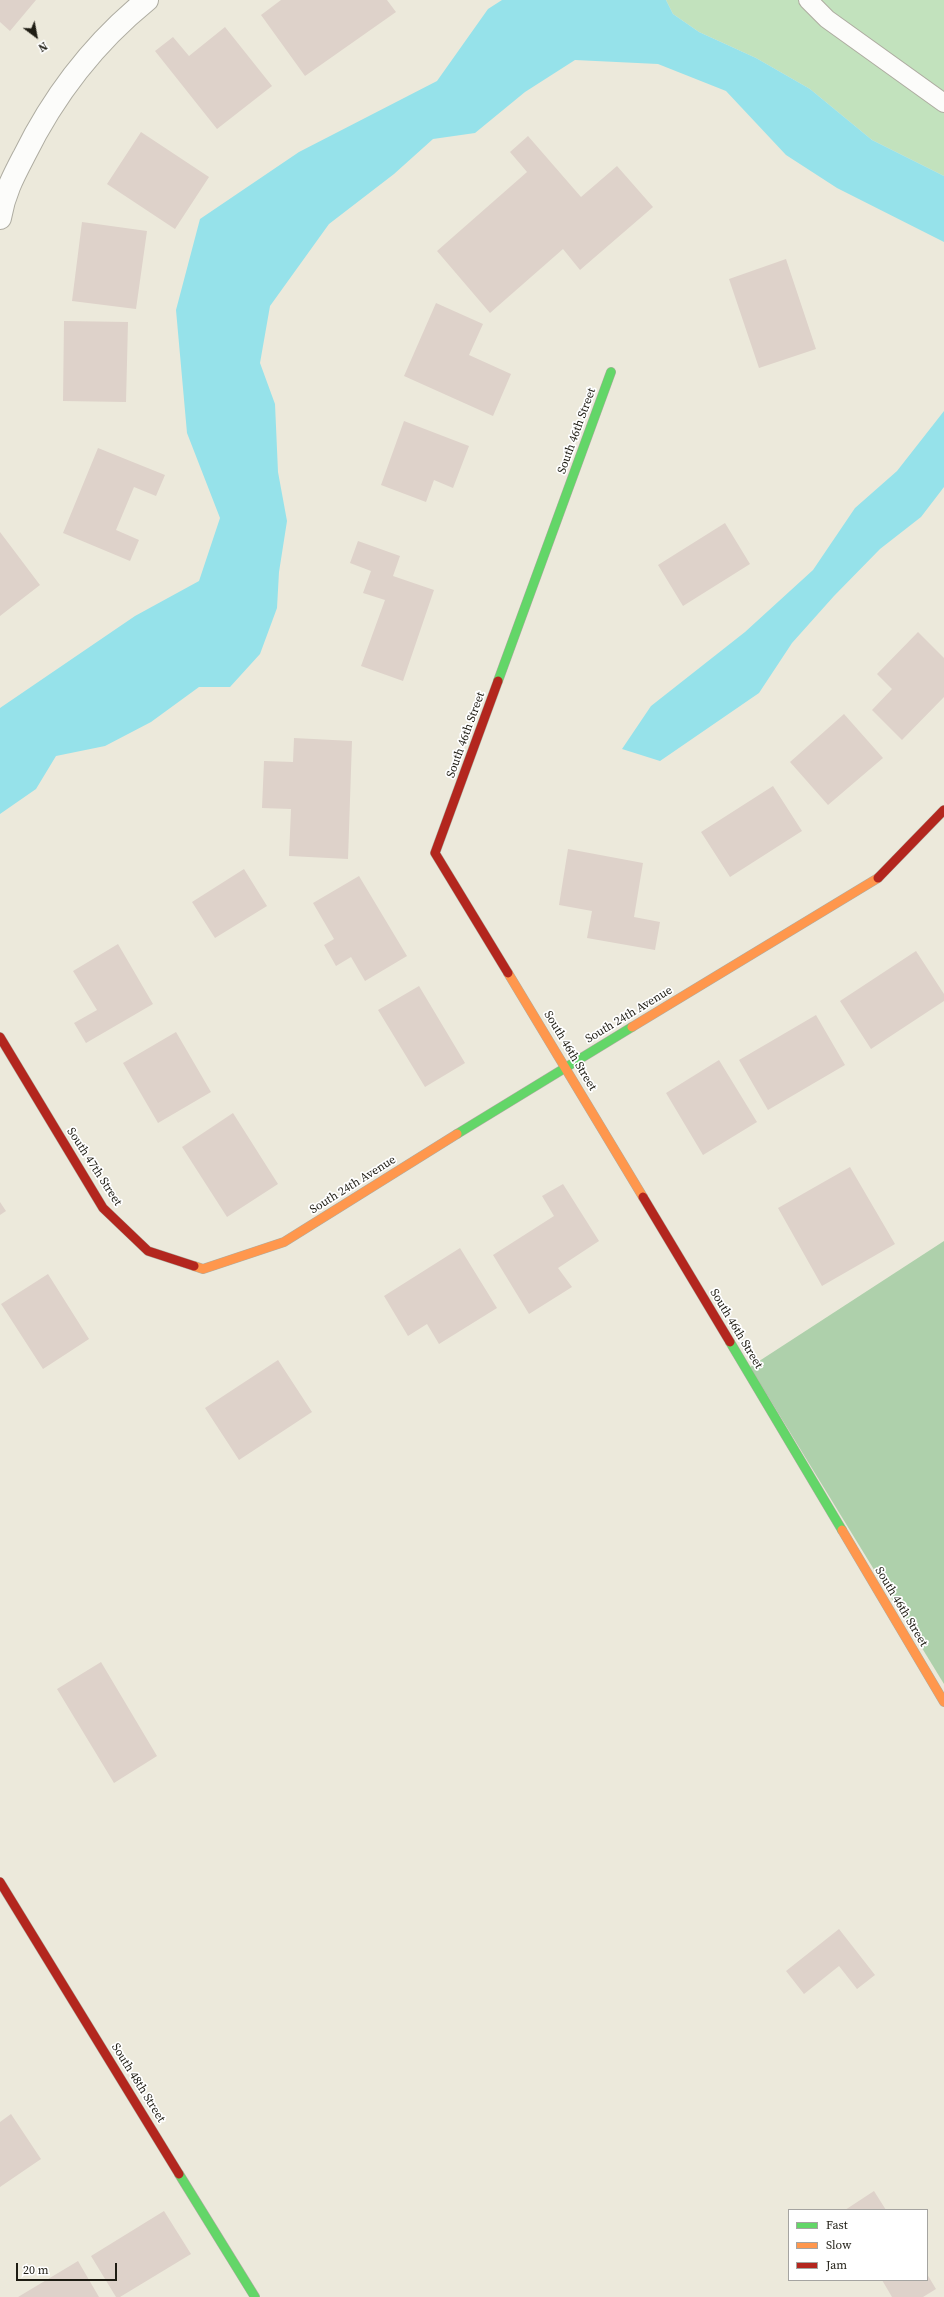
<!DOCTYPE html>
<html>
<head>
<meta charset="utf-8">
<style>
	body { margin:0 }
	#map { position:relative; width:944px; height:2297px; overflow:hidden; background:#ece9db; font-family:"Source Serif 4",serif }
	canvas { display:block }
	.legend { position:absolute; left:788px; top:2209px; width:140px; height:72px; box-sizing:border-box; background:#fff; border:1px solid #a5a4a1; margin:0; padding:5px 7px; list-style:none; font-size:12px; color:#1e1c13 }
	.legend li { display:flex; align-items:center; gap:8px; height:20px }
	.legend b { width:20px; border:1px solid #a5a4a1 }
	.north { position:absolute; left:16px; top:16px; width:40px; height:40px; -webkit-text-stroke:3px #fff; paint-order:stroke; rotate:148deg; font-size:11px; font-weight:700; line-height:16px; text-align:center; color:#1e1c13 }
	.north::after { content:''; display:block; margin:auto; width:14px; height:18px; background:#1e1c13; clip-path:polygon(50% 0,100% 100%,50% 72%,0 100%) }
	.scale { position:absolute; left:16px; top:2263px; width:101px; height:18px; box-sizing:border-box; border:2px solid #1e1c13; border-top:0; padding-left:5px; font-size:12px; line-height:14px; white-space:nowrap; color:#1e1c13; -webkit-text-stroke:3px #fff; paint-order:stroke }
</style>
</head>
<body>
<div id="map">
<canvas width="944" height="2297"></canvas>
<ul class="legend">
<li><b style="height:5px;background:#63d668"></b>Fast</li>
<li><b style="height:5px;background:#ff974d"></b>Slow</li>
<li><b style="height:5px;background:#b3261e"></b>Jam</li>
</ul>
<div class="north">N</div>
<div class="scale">20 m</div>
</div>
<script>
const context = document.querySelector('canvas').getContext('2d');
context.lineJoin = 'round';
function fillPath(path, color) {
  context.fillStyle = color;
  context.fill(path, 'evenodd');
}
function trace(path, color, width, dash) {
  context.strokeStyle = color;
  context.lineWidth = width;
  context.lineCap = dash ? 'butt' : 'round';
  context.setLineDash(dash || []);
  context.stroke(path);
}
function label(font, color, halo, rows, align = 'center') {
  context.font = font + ' "Source Serif 4",serif';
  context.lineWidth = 3.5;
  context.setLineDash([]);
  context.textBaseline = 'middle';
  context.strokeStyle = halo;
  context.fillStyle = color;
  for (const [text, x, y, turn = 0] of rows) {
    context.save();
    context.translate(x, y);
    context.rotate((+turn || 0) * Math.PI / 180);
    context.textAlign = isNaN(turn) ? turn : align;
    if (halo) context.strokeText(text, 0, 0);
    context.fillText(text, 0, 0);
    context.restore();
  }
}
const green = new Path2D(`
	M666 0H944V176L872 140 810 89 756 58 699 32 673 14Z`);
const forest = new Path2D(`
	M944 1241V1684L750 1367Z`);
const water = new Path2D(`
	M502 0H666L673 14 699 32 756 58 810 89 872 140 944 176V242L837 188 786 155 726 91 658 64 575 60 525 92 475 133 433 139 394 174 329 224 270 306 260 363 275 404 278 472 287 521 279 572 277 608 260 654 230 687H199L151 722 105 746 56 756 36 789 0 814V708L135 616 199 581 220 518 187 433 176 310 200 219 299 152 437 81 488 9Z
	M944 411V487L921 517 880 549 834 596 792 643 759 693 660 761 622 749 651 706 745 632 813 570 855 508 897 471Z`);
const building = new Path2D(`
	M0 0H36L10 31 0 22Z
	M281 0H387L396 12 305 76 261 15Z
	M225 27 272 86 217 129 155 51 173 37 189 56Z
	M141 132 209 177 175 229 107 184Z
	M528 136 581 197 617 166 653 207 580 270 563 249 490 313 437 251 527 172 510 152Z
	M82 222 147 231 136 309 72 301Z
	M786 259 816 349 759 368 729 279Z
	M436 303 483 324 469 355 511 374 493 416 404 376Z
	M64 321 128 322 126 402 63 401Z
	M404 421 469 446 453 488 434 480 426 502 381 485Z
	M98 448 165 475 156 496 134 487 116 530 139 540 130 561 63 533Z
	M725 523 750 564 683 606 658 565Z
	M0 532 40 585 0 616Z
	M358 541 400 556 393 576 434 590 403 681 361 666 385 600 363 593 371 571 350 563Z
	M918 632 944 658V697L902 740 872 710 892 689 877 674Z
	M844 714 883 758 828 805 790 762Z
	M294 738 352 741 348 859 289 856 291 809 262 808 264 761 293 762Z
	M773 786 802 831 730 877 701 832Z
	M568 849 643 863 634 917 660 922 655 950 587 938 592 911 559 905Z
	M244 869 267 906 215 938 192 902Z
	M359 876 407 956 365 981 351 957 336 966 324 945 334 939 313 903Z
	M118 944 153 1004 86 1043 74 1023 97 1010 73 971Z
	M916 951 944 994V1001L871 1049 840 1001Z
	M419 986 465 1063 425 1087 378 1010Z
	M816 1015 845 1065 768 1110 739 1060Z
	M176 1032 211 1092 158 1123 123 1063Z
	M719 1060 757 1122 703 1155 666 1093Z
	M233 1113 278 1184 227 1217 182 1147Z
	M850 1167 895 1244 822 1286 778 1208Z
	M563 1184 599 1241 558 1268 572 1287 529 1314 493 1255 554 1216 542 1196Z
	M0 1202 6 1211 0 1215Z
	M460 1248 497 1308 439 1344 427 1324 408 1336 384 1296Z
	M48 1274 89 1339 43 1369 1 1304Z
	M278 1360 312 1412 239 1460 205 1408Z
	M101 1662 157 1756 114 1783 57 1689Z
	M839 1929 875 1975 857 1989 839 1966 804 1994 786 1971Z
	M11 2114 41 2159 0 2187V2122Z
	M874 2191 886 2210H845Z
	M164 2211 191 2254 120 2297H116L91 2256Z
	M78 2261 99 2297H18Z
	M927 2274 936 2289 923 2297H892L882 2280H927Z`);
const lane = new Path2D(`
	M808 0 827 19 944 103`);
const street = new Path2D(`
	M0 218C4 194 13 177 24 156 54 95 94 43 147 0`);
const fast = new Path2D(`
	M498 681 611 372
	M457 1134 632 1027
	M730 1342 842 1530
	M179 2174 255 2297`);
const slow = new Path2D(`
	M508 973 643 1197
	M632 1027 878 878
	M194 1266 203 1269 284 1242 457 1134
	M842 1530 944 1702`);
const jam = new Path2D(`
	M498 681 435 853 508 973
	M878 878 944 810
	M0 1037 103 1208 148 1251 194 1266
	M643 1197 730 1342
	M0 1882 179 2174`);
const streetNames = [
	["South 46th Street",577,431,-70],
	["South 46th Street",466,735,-70],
	["South 24th Avenue",629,1015,-31],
	["South 46th Street",570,1051,59],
	["South 47th Street",94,1167,57],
	["South 24th Avenue",353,1185,-32],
	["South 46th Street",736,1329,59],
	["South 46th Street",901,1607,59],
	["South 48th Street",138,2083,58]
];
fillPath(green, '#c2e2bd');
fillPath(forest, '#aed0ab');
fillPath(water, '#96e2ea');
fillPath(building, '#ded2ca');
trace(lane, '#aeaca1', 20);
trace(street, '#aeaca1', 24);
trace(fast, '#aeaca1', 10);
trace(slow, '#aeaca1', 10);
trace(jam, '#aeaca1', 10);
trace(lane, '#fcfcfa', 18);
trace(street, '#fcfcfa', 22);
trace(fast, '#63d668', 9);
trace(slow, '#ff974d', 9);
trace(jam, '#b3261e', 9);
label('12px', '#1e1c13', '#fff', streetNames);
</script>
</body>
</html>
